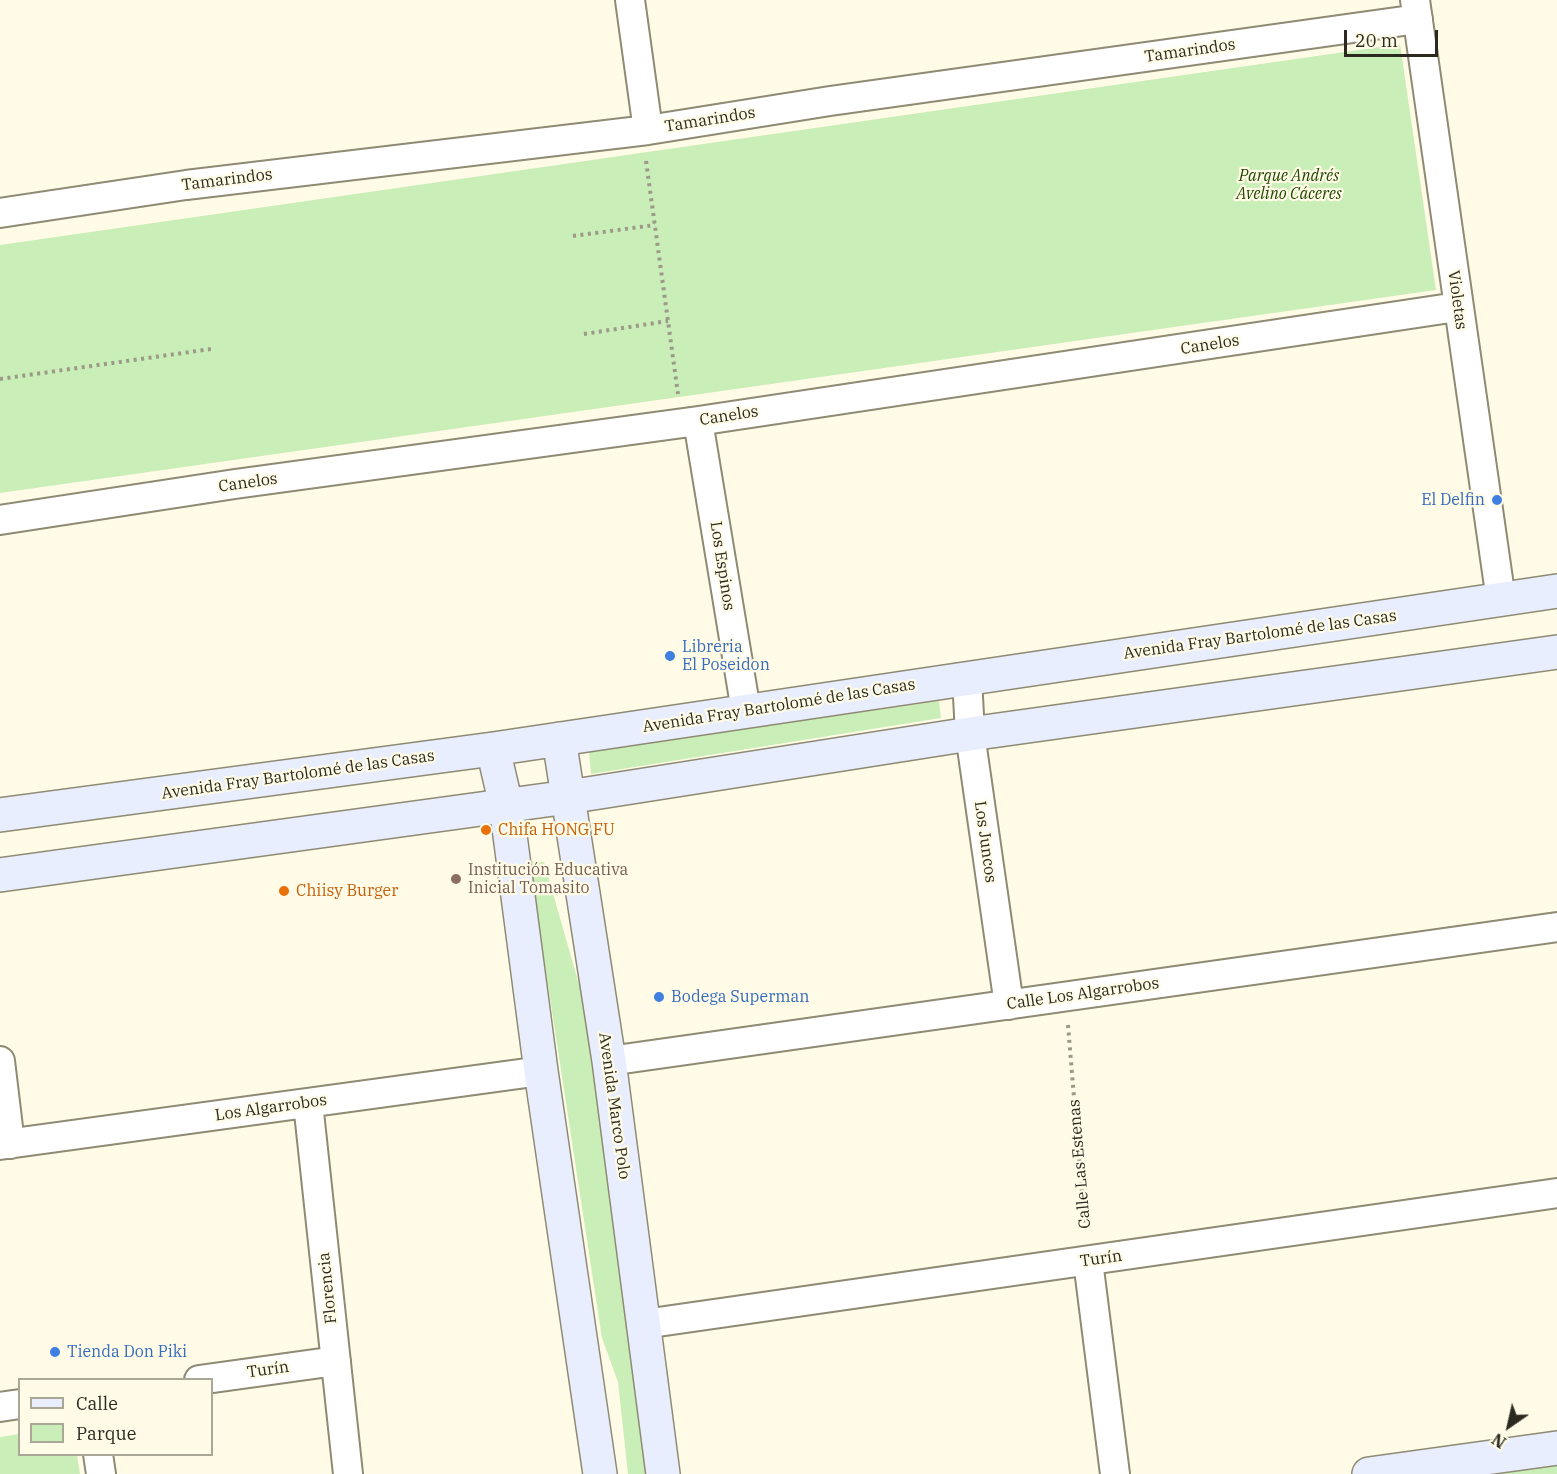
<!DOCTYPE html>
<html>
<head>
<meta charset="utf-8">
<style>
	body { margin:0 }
	#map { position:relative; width:1557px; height:1474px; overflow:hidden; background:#fffbe6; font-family:"IBM Plex Serif",serif }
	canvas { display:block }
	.legend { position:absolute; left:18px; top:1378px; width:195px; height:78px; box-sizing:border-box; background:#fffbe6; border:2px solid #aba797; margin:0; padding:8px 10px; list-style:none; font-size:18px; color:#2c2a20 }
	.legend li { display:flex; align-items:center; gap:12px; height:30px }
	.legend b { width:30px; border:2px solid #aba797 }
	.north { position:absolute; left:1479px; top:1396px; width:60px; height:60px; -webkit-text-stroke:4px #fffbe6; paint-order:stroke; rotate:214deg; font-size:16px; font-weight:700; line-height:24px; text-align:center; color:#2c2a20 }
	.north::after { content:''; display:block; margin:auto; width:21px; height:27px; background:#2c2a20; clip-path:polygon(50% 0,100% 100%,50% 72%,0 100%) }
	.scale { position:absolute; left:1344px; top:30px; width:94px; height:27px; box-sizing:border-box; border:3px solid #2c2a20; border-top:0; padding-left:8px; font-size:18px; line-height:21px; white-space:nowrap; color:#2c2a20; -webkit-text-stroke:4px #fffbe6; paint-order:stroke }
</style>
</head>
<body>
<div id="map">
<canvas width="1557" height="1474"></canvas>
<ul class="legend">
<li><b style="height:8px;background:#e8eefe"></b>Calle</li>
<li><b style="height:16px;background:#caeeb8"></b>Parque</li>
</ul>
<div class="north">N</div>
<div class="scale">20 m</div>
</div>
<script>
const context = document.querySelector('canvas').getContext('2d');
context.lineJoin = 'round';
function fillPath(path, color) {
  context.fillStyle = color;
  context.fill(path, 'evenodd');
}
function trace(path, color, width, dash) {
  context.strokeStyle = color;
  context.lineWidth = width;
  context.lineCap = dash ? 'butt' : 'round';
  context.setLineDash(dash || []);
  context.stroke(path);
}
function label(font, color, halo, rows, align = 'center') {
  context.font = font + ' "IBM Plex Serif",serif';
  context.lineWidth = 4.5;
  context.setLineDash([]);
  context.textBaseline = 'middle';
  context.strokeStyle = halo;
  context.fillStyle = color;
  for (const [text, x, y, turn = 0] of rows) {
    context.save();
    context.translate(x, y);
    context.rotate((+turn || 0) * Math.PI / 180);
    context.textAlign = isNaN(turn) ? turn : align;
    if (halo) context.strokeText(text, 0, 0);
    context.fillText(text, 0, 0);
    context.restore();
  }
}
const green = new Path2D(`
	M1400 44 1436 290 0 493V245Z
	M939 701 941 718 591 774 589 751Z
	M529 861 544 862 594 1037 646 1474H628L618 1382 602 1338Z
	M19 1434 20 1454 77 1455 80 1474H0V1437Z
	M1557 1463V1474H1473Z`);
const path = new Path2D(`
	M646 161 678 394
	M573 236 655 225
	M584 334 668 321
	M0 379 211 349
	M1068 1025 1085 1230`);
const street = new Path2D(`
	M630 0 648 130
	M1415 0 1501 600
	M0 213 186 185 648 130 830 101 1418 19
	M698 421 746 711
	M0 520 235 484 698 421 1457 307
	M967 678 970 734 1009 1005
	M0 1061 10 1144
	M609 1061 1557 927
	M308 1103 348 1474
	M0 1145 541 1071
	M1088 1261 1115 1474
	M644 1324 1557 1193
	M199 1380 336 1361
	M0 1407 20 1404
	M98 1454 101 1474`);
const secondary = new Path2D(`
	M559 739 609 1061 663 1474
	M493 749 506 805 541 1071 600 1474
	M0 815 493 749 1557 591
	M0 875 568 797 970 734 1557 652
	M1369 1474 1557 1448`);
const markers = [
	[1497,500,6,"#3f7fe0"],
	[670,656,6,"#3f7fe0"],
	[486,830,6,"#e8710a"],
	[456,879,6,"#8d6e63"],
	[284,891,6,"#e8710a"],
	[659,997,6,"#3f7fe0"],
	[55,1352,6,"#3f7fe0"]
];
const streetNames = [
	["Tamarindos",1190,51,-8],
	["Tamarindos",710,120,-9],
	["Tamarindos",227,180,-7],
	["Violetas",1457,300,82],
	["Canelos",1210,345,-9],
	["Canelos",729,416,-9],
	["Canelos",248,483,-8],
	["Los Espinos",722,566,81],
	["Avenida Fray Bartolomé de las Casas",1260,635,-8],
	["Avenida Fray Bartolomé de las Casas",779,706,-9],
	["Avenida Fray Bartolomé de las Casas",298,775,-8],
	["Los Juncos",985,842,82],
	["Calle Los Algarrobos",1083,994,-8],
	["Avenida Marco Polo",614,1106,82],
	["Los Algarrobos",271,1108,-8],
	["Calle Las Estenas",1080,1164,-95],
	["Turín",1101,1259,-8],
	["Florencia",328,1288,-96],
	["Turín",268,1370,-8]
];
const parkNames = [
	["Parque Andrés",1289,176],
	["Avelino Cáceres",1289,194]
];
const shopNames = [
	["El Delfin",1485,500,"right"],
	["Libreria",682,647],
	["El Poseidon",682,665],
	["Bodega Superman",671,997],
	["Tienda Don Piki",67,1352]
];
const foodNames = [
	["Chifa HONG FU",498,830],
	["Chiisy Burger",296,891]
];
const educationNames = [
	["Institución Educativa",468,870],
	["Inicial Tomasito",468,888]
];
fillPath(green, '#caeeb8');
trace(street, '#8f8a73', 32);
trace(secondary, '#8f8a73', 36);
trace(path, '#9c9989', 4, [3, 4.5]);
trace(street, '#fff', 28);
trace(secondary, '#e8eefe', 33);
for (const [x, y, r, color] of markers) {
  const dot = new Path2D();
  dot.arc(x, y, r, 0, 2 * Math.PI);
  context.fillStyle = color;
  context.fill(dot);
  trace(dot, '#fffbe6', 2);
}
label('16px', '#2c2a20', '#fffbe6', streetNames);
label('italic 16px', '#214800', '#fffbe6', parkNames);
label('16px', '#366cbe', '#fffbe6', shopNames, 'left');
label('16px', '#c56008', '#fffbe6', foodNames, 'left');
label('16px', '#785e54', '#fffbe6', educationNames, 'left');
</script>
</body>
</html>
